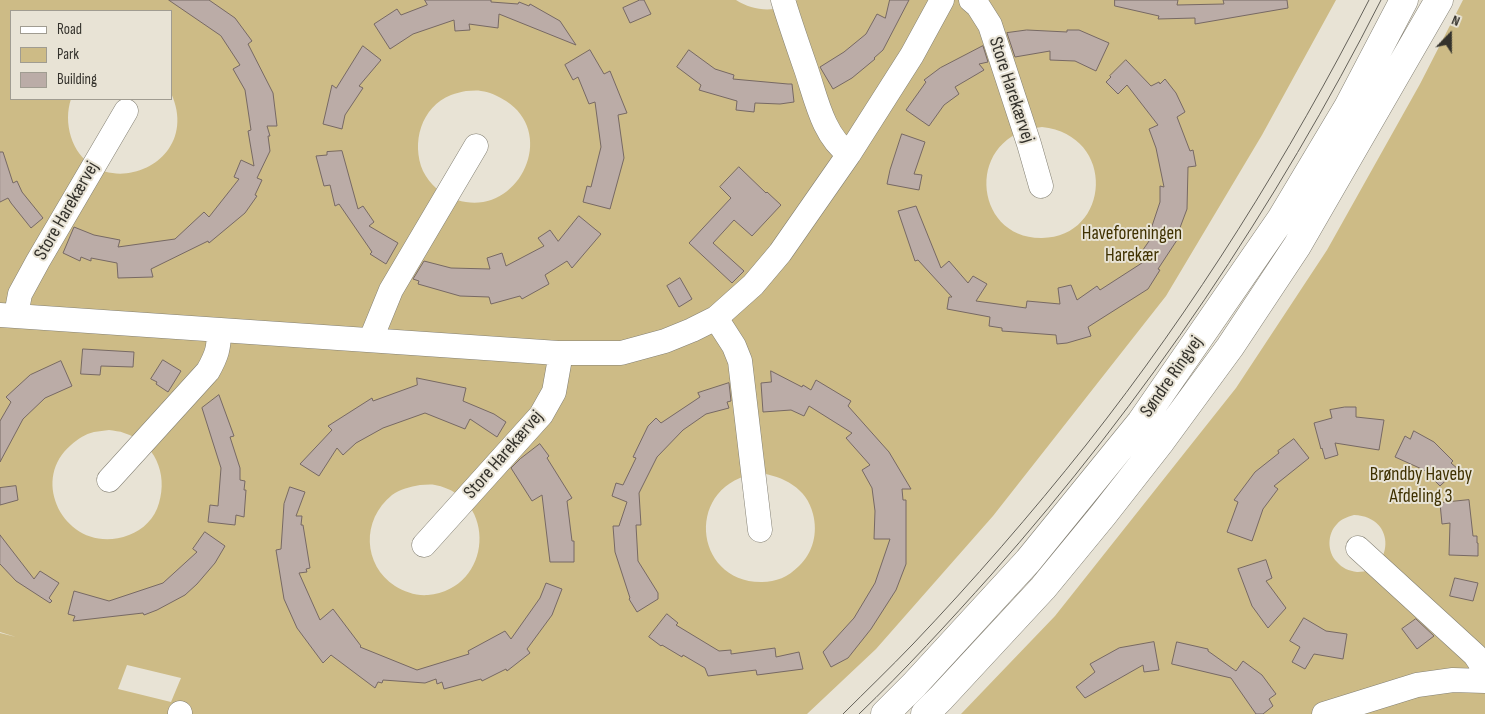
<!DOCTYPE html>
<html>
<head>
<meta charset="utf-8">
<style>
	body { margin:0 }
	#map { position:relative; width:1485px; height:714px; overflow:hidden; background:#e8e3d5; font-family:"Sofia Sans Condensed",sans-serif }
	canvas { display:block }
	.legend { position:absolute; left:10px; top:10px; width:162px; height:90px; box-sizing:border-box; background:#e8e3d5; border:1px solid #a09c91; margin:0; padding:6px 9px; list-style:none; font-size:15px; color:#34322c }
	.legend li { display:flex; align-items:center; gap:10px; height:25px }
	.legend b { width:25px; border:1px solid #a09c91 }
	.north { position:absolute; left:1425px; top:10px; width:50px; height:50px; -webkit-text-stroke:4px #e8e3d5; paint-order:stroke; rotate:22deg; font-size:14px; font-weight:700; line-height:20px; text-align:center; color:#34322c }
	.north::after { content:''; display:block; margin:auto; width:18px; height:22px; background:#34322c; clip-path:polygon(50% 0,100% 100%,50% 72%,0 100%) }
</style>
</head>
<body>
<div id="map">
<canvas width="1485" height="714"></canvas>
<ul class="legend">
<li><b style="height:6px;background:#fff"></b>Road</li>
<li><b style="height:14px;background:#cdbb86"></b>Park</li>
<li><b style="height:14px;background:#bbaca7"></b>Building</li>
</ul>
<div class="north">N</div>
</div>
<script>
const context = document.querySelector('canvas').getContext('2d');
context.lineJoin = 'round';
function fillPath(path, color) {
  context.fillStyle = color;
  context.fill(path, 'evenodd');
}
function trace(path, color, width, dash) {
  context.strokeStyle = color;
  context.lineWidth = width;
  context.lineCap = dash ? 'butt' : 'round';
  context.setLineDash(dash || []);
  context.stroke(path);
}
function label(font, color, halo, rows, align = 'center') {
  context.font = font + ' "Sofia Sans Condensed",sans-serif';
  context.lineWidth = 4;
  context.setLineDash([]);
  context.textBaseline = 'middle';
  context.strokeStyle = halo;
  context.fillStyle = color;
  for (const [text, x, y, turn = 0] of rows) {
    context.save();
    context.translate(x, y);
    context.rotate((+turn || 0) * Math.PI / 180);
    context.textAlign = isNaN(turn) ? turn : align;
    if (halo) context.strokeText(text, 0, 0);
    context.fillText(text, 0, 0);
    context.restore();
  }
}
const green = new Path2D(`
	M0 0H736C755 12 778 13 797 0H1336L1262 135 1166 296 993 516 876 649 807 714H0V633L16 637 0 632ZM11 11H171V93C205 168 94 207 71 137 67 124 67 111 71 99H11ZM466 91C471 91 476 90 481 91 490 92 498 96 506 101 559 135 517 219 457 200 442 195 430 185 423 171 411 143 421 107 451 95 456 93 461 92 466 91ZM1042 127C1117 135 1111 237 1042 238 972 239 964 134 1042 127ZM109 430C114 431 120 431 124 433 155 442 168 474 159 503 155 518 143 530 129 535 70 558 26 483 71 445 78 439 85 434 94 432 99 431 104 431 109 430ZM759 473C783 476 807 488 813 514 818 533 813 553 799 566 788 577 776 582 762 582 693 583 683 483 759 473ZM420 485C425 485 430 484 435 485 498 497 493 589 428 595 416 596 405 592 395 586 363 565 361 520 392 495 400 489 410 487 420 485ZM127 665 181 678 171 702 118 689Z
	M1463 0H1485V714H961L1055 616 1236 388 1327 250 1420 84ZM1354 515C1399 517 1392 573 1357 572 1349 571 1342 568 1337 562 1327 552 1327 534 1337 524 1341 519 1347 517 1354 515Z`);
const building = new Path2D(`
	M169 0H209L235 18 252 41 248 44 273 93 277 126H267L270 136H268L270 151 257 178 262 180 255 195 257 196 245 213 209 243 208 241 151 269 153 277 118 278 117 263 91 258V261L81 257 80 261 63 253 74 227 94 235 120 240 118 247 175 239 204 212 209 217 239 179 234 177 241 160 254 166 248 131 251 130 245 90 233 69 240 65 221 36Z
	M425 0H491V2L518 4 519 2 529 6 530 4 560 21 576 45 499 14 498 28 469 24 470 30 455 31 454 20 413 34 390 49 374 24 397 9 401 15 427 5Z
	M640 0H644L651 14 630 23 623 8Z
	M890 0H909L883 50 874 58 875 59 852 78 833 89 820 67 844 52 866 34 877 14 885 18Z
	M1115 0H1178L1177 5 1224 4 1223 0H1287L1288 8 1195 24V18L1158 19 1159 16 1115 6Z
	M1027 30 1067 32V30H1079L1109 43 1096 71 1075 61 1050 60V51L1015 57 1007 33Z
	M363 46 381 60 359 86 363 88 345 115 342 129 323 124 332 85 336 88Z
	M983 46 988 62 979 64 984 70 955 87 959 94 944 105 929 126 906 110 926 82 924 80 940 68Z
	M590 50 604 74 610 71 627 113 618 115 624 158 610 209 583 202 587 186 591 187 601 147 595 102 589 104 578 77 573 80 565 65Z
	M689 50 715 69 734 75 733 79 788 84H792L794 102 780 104 755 103 754 112 736 110 737 101 699 90 701 85 677 67Z
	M1126 60 1151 86 1159 82 1160 84 1165 79 1176 93 1185 112 1177 117 1190 151 1193 150 1196 166 1188 167 1187 209 1178 233 1181 234 1158 269 1160 270 1148 289 1088 327 1091 336 1067 343 1057 344 1056 335 1002 331V328L989 326 990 317 947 309 949 297H952L918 260 915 261 898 211 916 206 941 268 949 261 968 283 973 276 987 284 976 301 1026 308 1027 301 1060 304 1058 288 1071 285 1077 300 1097 286 1100 290 1145 261 1138 257 1156 231 1151 229 1160 202V186L1164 187 1156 148 1149 129 1158 125 1127 85 1118 94 1106 82 1111 77 1110 76Z
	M902 134 925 142 914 174 922 175 919 190 887 184 890 170Z
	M342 151 358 209 363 206 374 222 369 226 398 243 386 264 370 254 372 252 339 204 335 206 330 185 324 186 316 156 327 155V152Z
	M0 152H3L13 183 17 181 22 192 43 218 31 228 11 203 8 198 0 202Z
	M739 167 766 193 767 192 781 205 752 236 734 220 713 243 744 271 732 283 689 243 731 198 720 187Z
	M579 216 601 234 572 268 567 261 545 275 549 284 522 299 520 296 491 304 489 297 460 296 418 284 419 281 413 279 424 261 451 268 490 269 487 258 502 253 506 266 544 246 538 238 550 230 558 241Z
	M680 278 692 299 679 307 667 286Z
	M83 349 134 352 133 367 101 366 100 375 81 374Z
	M163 360 181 371 168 392 156 384 157 382 151 379Z
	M61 361 72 386 45 398 23 419 0 462V421L11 402 6 397 30 375Z
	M771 371 802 387 803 385 811 390 816 380 851 401 848 406 889 452 911 489H902L903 500H906V564L896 590 871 629 848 658 831 667 823 652 854 618 875 583 890 539H874L875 511 872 488 862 470 870 465 846 438 852 433 809 406 804 416 791 410 763 412 761 383 771 382Z
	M417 378 466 388 463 401 494 414 506 422 497 437 470 419 465 429 425 413 383 428 356 443 343 455 337 448 319 476 300 464 332 430 328 426 372 398 373 401 417 385Z
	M729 383 731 401 727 402 729 408 706 414 683 430 657 457 639 493 641 525H636L638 561 658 593V599L637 612 629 599 630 598 615 552 613 526H619L627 502 612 496 616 483 623 485 636 458 633 457 648 426 656 418 661 423 700 397 698 393Z
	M219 395 234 436 230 437 240 468V480L245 481 244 490H246L244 517 236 515 235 525 208 522 210 505 218 506 221 468 202 408Z
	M1345 407H1356V417L1384 420 1379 450 1335 443 1338 455 1325 459 1322 448 1321 449 1314 423 1332 418 1330 410Z
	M1414 431 1434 442 1453 461 1451 463 1458 469 1440 486 1424 470 1395 457 1405 436 1410 439Z
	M1294 439 1309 458 1274 486 1278 489 1263 509 1252 541 1227 532 1238 502 1234 500 1255 472 1279 453 1278 451Z
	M540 444 549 456 547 458 572 498 567 501 572 541H574V562H550L542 495 532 501 511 468 520 459Z
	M16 486 18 500 0 505V488Z
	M290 487 305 492 296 516H302L301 525H303L310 568 306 569 307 572 299 573 320 620 333 609 361 646 360 647 417 670 469 654 468 651 505 631 511 639 540 598 546 583 562 589 552 615 527 649 530 653 507 671 506 669 482 681 481 679 444 689 442 682 437 684 436 679 425 683 383 680 382 683 378 682 375 688 331 655 323 663 297 628 284 599 276 550 281 549 284 504Z
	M1469 500 1473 536H1477V543H1478V556L1449 555 1450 523 1442 524 1440 503Z
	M205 532 225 546 215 563 197 584 185 595 157 610 144 615 143 613 73 621 75 616 68 614 74 591 109 601 163 583 197 552 193 549Z
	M0 535 34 579 40 571 59 583 49 598 52 601 50 603 16 581 0 564Z
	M1266 560 1272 578 1266 581 1286 608 1268 628 1252 606 1238 569Z
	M1455 578 1478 583 1473 601 1450 596Z
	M667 614 678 623 676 625 719 651 731 650V654L775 648 776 657 799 652 803 669 757 675 756 670 708 676 705 668 683 655 682 657 662 645 661 646 649 637Z
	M1304 618 1326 631 1347 634 1343 659 1314 654 1305 669 1292 662 1300 647 1290 641Z
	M1416 619 1434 636 1417 649 1402 629Z
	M1154 642 1159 670 1144 672 1143 665 1085 698 1076 687 1095 672 1090 664 1119 648Z
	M1177 642 1208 649V651L1236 671 1243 661 1262 675 1276 694 1269 699 1273 706 1263 714H1256L1231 678 1172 664Z`);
const minor = new Path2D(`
	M783 0C790 23 798 46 806 69 816 98 823 136 849 154
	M971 0 978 6 990 25 1029 144 1041 186
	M0 315 558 353H621L665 341 692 330 716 318 753 285 780 253 849 154 912 55 942 0
	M16 315 20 294 38 261 126 111
	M716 318 734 346 740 361 760 530
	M373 340V334L391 290 476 146
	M109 480 208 371C217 355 219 348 219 330
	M424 545 541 415 554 392 559 364 558 353
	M1358 548 1475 655 1485 670
	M180 713V714
	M1324 714 1417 685 1453 680 1485 681`);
const major = new Path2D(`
	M885 714 914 685 1028 561 1141 422 1281 219 1348 107 1404 0
	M925 714 941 698 1043 588 1103 515 1161 441 1230 347 1297 246 1439 0`);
const tram = new Path2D(`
	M843 714C866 691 890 668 913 644 973 581 1031 514 1086 445 1195 307 1289 156 1369 0
	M859 714C905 670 949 622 991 575 1145 401 1276 207 1381 0`);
const streetNames = [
	["Store Harekærvej",1011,90,72],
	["Store Harekærvej",67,211,-60],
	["Søndre Ringvej",1172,377,-55],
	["Store Harekærvej",504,455,-49]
];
const parkNames = [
	["Haveforeningen",1132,234],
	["Harekær",1132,256],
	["Brøndby Haveby",1421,475],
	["Afdeling 3",1421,497]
];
fillPath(green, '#cdbb86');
fillPath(building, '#bbaca7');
trace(building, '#776964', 1);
trace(minor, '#848074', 25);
trace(major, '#848074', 29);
trace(minor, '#fff', 24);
trace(major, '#fff', 28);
trace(tram, '#646159', 1);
label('19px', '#34322c', '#e8e3d5', streetNames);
label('19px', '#3f3101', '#e8e3d5', parkNames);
</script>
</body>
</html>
